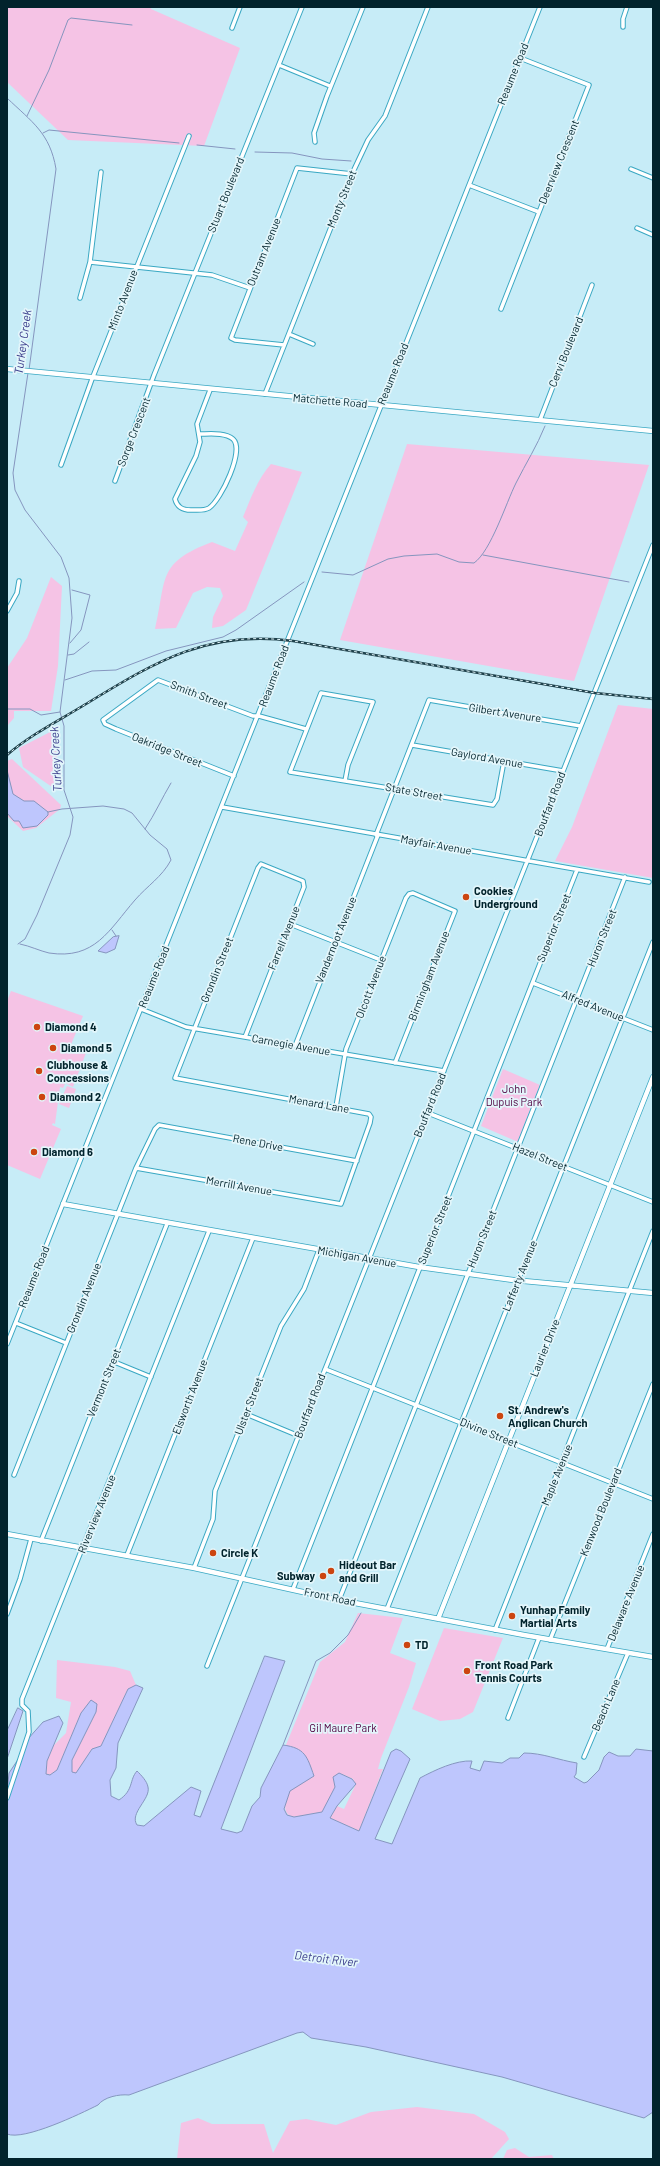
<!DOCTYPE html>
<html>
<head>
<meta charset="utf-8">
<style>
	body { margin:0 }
	#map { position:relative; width:660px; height:2166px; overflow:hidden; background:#c7ecf7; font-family:Barlow,sans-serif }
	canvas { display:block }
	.frame { position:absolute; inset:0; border:8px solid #01232c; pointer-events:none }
</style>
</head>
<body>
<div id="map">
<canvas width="660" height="2166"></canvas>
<div class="frame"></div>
</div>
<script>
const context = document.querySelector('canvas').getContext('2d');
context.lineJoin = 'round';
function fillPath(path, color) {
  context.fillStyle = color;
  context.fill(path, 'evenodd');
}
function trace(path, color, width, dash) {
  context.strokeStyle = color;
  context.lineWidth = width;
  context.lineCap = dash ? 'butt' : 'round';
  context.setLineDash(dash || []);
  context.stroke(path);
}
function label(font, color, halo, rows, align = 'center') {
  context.font = font + ' Barlow,sans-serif';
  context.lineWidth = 3.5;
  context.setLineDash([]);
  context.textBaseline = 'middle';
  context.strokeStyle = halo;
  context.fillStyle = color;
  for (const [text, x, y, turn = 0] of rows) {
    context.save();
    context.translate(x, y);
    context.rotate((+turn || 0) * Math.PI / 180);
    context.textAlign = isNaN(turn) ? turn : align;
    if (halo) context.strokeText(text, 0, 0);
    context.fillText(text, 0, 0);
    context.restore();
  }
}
const green = new Path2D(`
	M7 7H151V9L240 48 204 146 68 140 7 82Z
	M407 444 649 465 574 681 340 640Z
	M271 464 302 472 246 610 223 626 212 628 213 617 223 596 220 588 207 587 193 593 176 628 155 629C167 579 156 563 212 542L235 551 248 522 243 517C251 498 257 480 271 464Z
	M51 577 62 586 58 666 51 711H14V718L7 726V668L27 638Z
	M618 705 653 709V878L555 861 572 827Z
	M54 730 58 739 55 789 23 767 19 748Z
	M12 759 61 805 60 809 36 828 23 831 7 816V761Z
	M11 991 83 1016 70 1047 86 1053 73 1087 61 1081 65 1084 63 1088 60 1087 55 1124 53 1123 52 1125 61 1129 40 1179 7 1165V1001Z
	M503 1069 540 1085 518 1142 481 1126Z
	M67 1086 76 1089 69 1108 59 1104Z
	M358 1613 403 1618 390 1653 416 1663 409 1687 381 1758 378 1769H383L359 1831 330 1818 337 1806 344 1809 355 1786 353 1779 342 1774 322 1813C309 1811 284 1828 285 1803L265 1796 320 1662 345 1642Z
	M444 1628 503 1638 473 1712 460 1719 440 1721 412 1709Z
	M57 1660 115 1667 130 1671 136 1685 128 1689 101 1746 92 1749 76 1773H72V1760L96 1712 81 1713 57 1770 50 1775 46 1774 47 1761 54 1745 66 1733 71 1702 56 1698Z
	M417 2107 474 2114 505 2132 509 2139 491 2159H177L181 2123 198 2118 212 2124H264L273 2153 290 2121 306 2119 336 2125 371 2112Z
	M515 2148 529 2157 552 2155 554 2159H503L507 2150Z`);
const water = new Path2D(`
	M7 770 13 794 24 801H34L48 812V815L37 826 23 828 19 821H14L7 813Z
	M119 936 115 949 106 953 98 951 113 937Z
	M265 1656 285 1661 221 1829 237 1833 242 1831 252 1806 260 1797 261 1788 283 1745C305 1748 307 1756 314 1776L290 1791 284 1809 287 1815 294 1817 322 1812 335 1787 333 1777 339 1773 352 1779 356 1784 337 1806 330 1818 359 1831 391 1752 396 1749 401 1751 410 1759 375 1839 392 1844 420 1778C435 1770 456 1760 472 1761L470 1768 480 1771 484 1761 502 1763 510 1758H519L524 1753C543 1753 558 1760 577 1763L576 1774 574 1777 584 1783 587 1782 599 1770 604 1757 609 1752 618 1756H630L636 1749 653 1751V2112L644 2118 502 2077 366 2047 311 2038 303 2032 297 2033 129 2095C119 2094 104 2097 98 2105 80 2114 24 2141 7 2134V1793L9 1773 19 1758 27 1740 43 1722 59 1716 63 1723 47 1761 46 1774 50 1775 57 1770 81 1713 91 1700 97 1704 96 1712 72 1760V1772L76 1773 92 1749 101 1746 128 1689 136 1685 143 1688 118 1743 116 1768 110 1780 111 1796 119 1800C134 1790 129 1780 137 1771 141 1775 147 1781 148 1787 151 1799 129 1813 137 1825L144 1826 191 1787 201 1791 194 1815 200 1817Z
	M18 1708 23 1711 7 1759V1731Z`);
const stream = new Path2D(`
	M7 98C32 122 50 133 56 169L29 370
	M27 116 49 70 68 20 71 18 132 25
	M43 133 49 130 179 143
	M197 145 235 149
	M255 152 292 153 322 159 351 161
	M483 555C532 564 580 573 629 582
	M322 572 353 575 388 559 404 556 437 554 459 562 474 563C491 551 506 503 516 483 526 463 537 446 545 426
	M70 643 81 630 90 595 72 590
	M68 655 74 654 89 642
	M65 680 92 671 116 670 166 651 223 637 236 630 304 582
	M7 709H30L41 715 60 712
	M145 829C155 814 162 798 171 783
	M112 930 116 936
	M18 944 25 939 37 915 70 835 73 817 64 790V726L60 712 72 618 69 578 61 557 25 510 15 490 13 473 28 373
	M20 944C30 946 40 951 49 953 95 960 109 930 135 900 147 886 162 877 171 860L167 849 150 835 132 813 124 809 103 806 62 809 48 812
	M283 1745 316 1661 330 1653 348 1635 361 1613`);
const street = new Path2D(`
	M623 27V19L627 7
	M232 28 240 7
	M279 65 330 86
	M315 142 314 133 327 96 363 7
	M631 169 653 178
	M469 185 539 212
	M637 228 653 235
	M90 262 212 275 250 288
	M80 298 90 262 101 172
	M501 309 589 85 520 58
	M289 334 313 344
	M284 345 235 340 231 338 297 168 352 174
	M265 394 352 174 368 140 385 116 428 7
	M540 420 592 285
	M199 434C209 434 225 432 233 439 245 450 221 500 209 508 204 511 197 510 191 510 182 510 177 507 175 499L196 456 200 442 197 424 210 390
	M61 465 92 379 189 136
	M115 481 154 375 302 7
	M7 611 17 593 19 581
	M412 745 563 771
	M234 776 116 729 105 724 103 720 158 680 253 716H259L306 729
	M345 781 348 765 373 702 321 693 290 772 493 805 497 799 504 761
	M222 807 649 882
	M376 835 429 700 581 726
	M290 924 381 960
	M533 983 653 1030
	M141 1009 186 1027 444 1071
	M295 1046 378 835
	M336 1107 346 1049 406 898 409 894 413 893 455 911 395 1063
	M428 1113 653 1202
	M136 1168 341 1204 370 1123 371 1117 369 1114 175 1078 258 868 261 864 303 881 304 887 245 1037
	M16 1323 66 1343
	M7 1344 540 7
	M112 1361 151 1377
	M325 1369 653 1499
	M246 1414 299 1436
	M14 1475 136 1168 155 1129 159 1125 357 1161
	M41 1541 167 1224
	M127 1555 253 1238
	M194 1568 213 1519 215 1491 281 1326 304 1289 319 1250
	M293 1589 577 870
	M339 1600 625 877
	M387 1609 653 942
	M7 1614 20 1579 31 1539
	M495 1630 653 1231
	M550 1640 653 1384
	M607 1649 653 1534
	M207 1666 653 545
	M508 1718 539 1638
	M584 1757 628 1653
	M7 1798 29 1732 28 1711 22 1705V1699L209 1231`);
const secondary = new Path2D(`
	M7 369 653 431
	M63 1204 419 1267 513 1280 653 1293
	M7 1534 194 1568 339 1600 524 1635 653 1657
	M438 1619 653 1077`);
const rail = new Path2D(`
	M7 755C29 736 56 722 81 707 152 664 205 629 293 641L595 693 653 699`);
const markers = [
	[466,897,4,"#cc4510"],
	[37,1027,4,"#cc4510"],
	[53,1048,4,"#cc4510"],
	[39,1071,4,"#cc4510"],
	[42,1097,4,"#cc4510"],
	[34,1152,4,"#cc4510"],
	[500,1416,4,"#cc4510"],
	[213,1553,4,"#cc4510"],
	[331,1571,4,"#cc4510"],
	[323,1576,4,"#cc4510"],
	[512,1616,4,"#cc4510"],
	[407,1645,4,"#cc4510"],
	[467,1671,4,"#cc4510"]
];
const streetNames = [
	["Reaume Road",513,74,-68],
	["Deerview Crescent",559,162,-68],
	["Stuart Boulevard",226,195,-68],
	["Monty Street",342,199,-68],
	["Outram Avenue",264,252,-68],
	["Minto Avenue",123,300,-69],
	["Cervi Boulevard",566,352,-68],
	["Reaume Road",393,374,-68],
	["Matchette Road",330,401,5],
	["Sorge Crescent",134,432,-69],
	["Reaume Road",274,676,-69],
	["Smith Street",199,695,21],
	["Gilbert Avenure",505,713,9],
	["Oakridge Street",167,750,22],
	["Gaylord Avenue",487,758,10],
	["State Street",414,792,10],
	["Bouffard Road",550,804,-69],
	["Mayfair Avenue",436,845,10],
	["Superior Street",554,928,-68],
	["Farrell Avenue",284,938,-68],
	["Huron Street",602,938,-68],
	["Vandernoot Avenue",336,940,-68],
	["Grondin Street",217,970,-68],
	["Birmingham Avenue",429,976,-69],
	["Reaume Road",154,977,-68],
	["Olcott Avenue",371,987,-69],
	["Alfred Avenue",593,1006,22],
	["Carnegie Avenue",291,1045,10],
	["Menard Lane",319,1104,10],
	["Bouffard Road",430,1105,-68],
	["Rene Drive",258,1143,11],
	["Hazel Street",540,1157,22],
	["Merrill Avenue",239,1186,10],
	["Superior Street",435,1230,-68],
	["Huron Street",482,1239,-68],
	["Michigan Avenue",357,1257,10],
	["Lafferty Avenue",520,1276,-68],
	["Reaume Road",34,1277,-68],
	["Grondin Avenue",84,1298,-68],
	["Laurier Drive",545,1348,-68],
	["Vermont Street",104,1383,-68],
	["Elsworth Avenue",190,1397,-69],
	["Ulster Street",249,1406,-69],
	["Bouffard Road",310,1406,-69],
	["Divine Street",489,1433,22],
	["Maple Avenue",557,1475,-68],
	["Kenwood Boulevard",601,1512,-68],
	["Riverview Avenue",97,1514,-68],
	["Front Road",330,1597,12],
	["Delaware Avenue",626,1603,-68],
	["Beach Lane",606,1705,-67]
];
const poiNames = [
	["Cookies",474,891],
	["Underground",474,904],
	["Diamond 4",45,1027],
	["Diamond 5",61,1048],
	["Clubhouse &",47,1065],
	["Concessions",47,1078],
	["Diamond 2",50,1097],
	["Diamond 6",42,1152],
	["St. Andrew's",508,1410],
	["Anglican Church",508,1423],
	["Circle K",221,1553],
	["Hideout Bar",339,1565],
	["and Grill",339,1578],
	["Subway",315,1576,"right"],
	["Yunhap Family",520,1610],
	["Martial Arts",520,1623],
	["TD",415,1645],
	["Front Road Park",475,1665],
	["Tennis Courts",475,1678]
];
const parkNames = [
	["John",514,1089],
	["Dupuis Park",514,1102],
	["Gil Maure Park",343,1728]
];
const waterNames = [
	["Turkey Creek",23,342,-82],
	["Turkey Creek",56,759,-93],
	["Detroit River",326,1959,7]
];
fillPath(green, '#f5c3e5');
fillPath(water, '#bec6fd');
trace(water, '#8595be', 1);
trace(stream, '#8595be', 1);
trace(street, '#3aa8c3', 5.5);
trace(secondary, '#3aa8c3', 6);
trace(street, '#fff', 3.5);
trace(secondary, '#fff', 4.5);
trace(rail, '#1f414b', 2.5);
trace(rail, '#e3f6fb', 1, [3]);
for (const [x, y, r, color] of markers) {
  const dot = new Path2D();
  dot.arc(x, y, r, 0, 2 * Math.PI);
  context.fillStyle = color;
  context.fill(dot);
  trace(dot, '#e3f6fb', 1.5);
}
label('11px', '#01232c', '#e3f6fb', streetNames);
label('bold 11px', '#01232c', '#e3f6fb', poiNames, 'left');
label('11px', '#500241', '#e3f6fb', parkNames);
label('italic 12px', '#3d3f8d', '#e3f6fb', waterNames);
</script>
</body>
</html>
